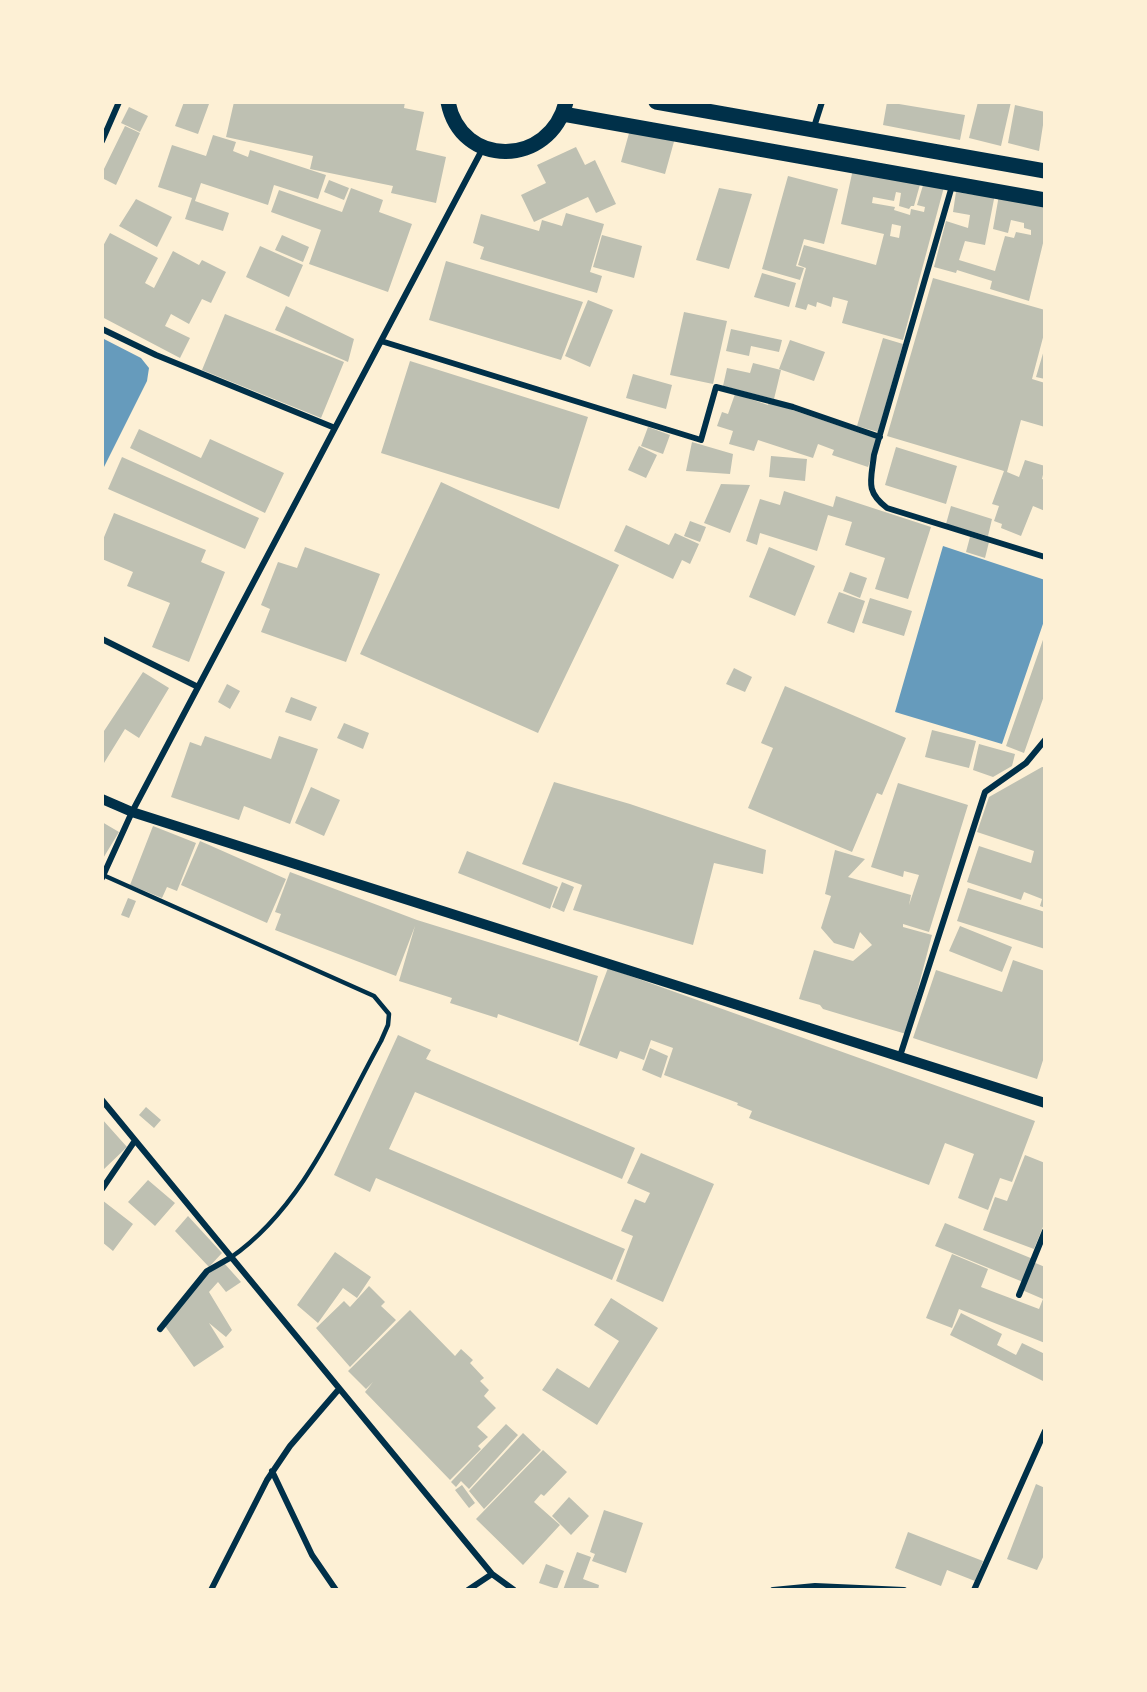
<!DOCTYPE html>
<html>
<head>
<meta charset="utf-8">
<style>
	body { margin:0 }
	#map { position:relative; width:1147px; height:1692px; overflow:hidden; background:#fdf0d5; font-family:"Times New Roman",serif }
	canvas { display:block }
	.frame { position:absolute; inset:0; border:104px solid #fdf0d5; pointer-events:none }
</style>
</head>
<body>
<div id="map">
<canvas width="1147" height="1692"></canvas>
<div class="frame"></div>
</div>
<script>
const context = document.querySelector('canvas').getContext('2d');
context.lineJoin = 'round';
function fillPath(path, color) {
  context.fillStyle = color;
  context.fill(path, 'evenodd');
}
function trace(path, color, width, dash) {
  context.strokeStyle = color;
  context.lineWidth = width;
  context.lineCap = dash ? 'butt' : 'round';
  context.setLineDash(dash || []);
  context.stroke(path);
}
const water = new Path2D(`
	M102 338 141 358 149 368 147 381 102 471Z
	M943 546 1045 580V618L1002 744 895 712Z`);
const building = new Path2D(`
	M184 102 209 104 198 134 175 126Z
	M234 102H405L404 108 424 112 416 150 446 157 436 203 391 193 393 186 310 169 313 156 226 137Z
	M887 102 965 115 960 140 883 125Z
	M978 102H1011L1001 146 969 138Z
	M1015 105 1045 112 1039 151 1008 143Z
	M129 107 148 116 140 132 121 123Z
	M125 126 140 133 116 185 102 178V173Z
	M631 126 675 138 665 174 621 162Z
	M213 135 236 142 233 151 248 157 250 150 326 175 318 199 274 185 268 205 201 183 195 201 229 213 223 231 185 219 192 198 158 187 172 145 206 156Z
	M576 147 585 165 595 160 616 204 596 213 588 197 534 222 521 195 546 183 537 165Z
	M853 169 921 181 914 206H911L909 209 899 206 901 193 896 192 894 201 873 197 872 203 895 207 894 210 910 215 911 209 924 212 925 207 917 205 924 182 944 187 903 340 842 323 848 301 833 297 831 307 817 302 816 307 808 304 806 310 795 307 806 268 798 265 804 245 876 265 884 234 841 224ZM892 224 901 226 899 238 890 236Z
	M788 176 838 189 824 244 804 239 796 266 804 268 800 280 762 269Z
	M329 180 349 188 344 200 324 192Z
	M351 188 383 200 379 212 412 224 388 292 309 264 321 230 271 212 279 190 342 212Z
	M719 188 752 194 729 269 696 260Z
	M975 190 995 194 985 245 965 241 959 260 995 271 1005 236 1014 238 1016 232 1031 235V230L1024 228V223L1011 220 1008 233 993 229 999 195 1045 203V235L1029 301 990 289 992 281 957 270 956 273 934 267 946 221 968 228 970 215 953 212 956 192 975 195Z
	M136 199 172 217 157 247 119 226Z
	M566 213 604 224 590 272 602 276 597 293 480 259 484 247 473 243 481 214 539 231 542 220 562 226Z
	M110 233 158 258 145 283 154 288 173 251 199 265 202 260 226 272 211 303 202 299 189 324 171 314 165 326 190 338 180 358 102 317V248Z
	M282 235 309 247 303 262 275 250Z
	M602 235 642 246 634 278 593 267Z
	M260 246 303 265 289 297 246 277Z
	M446 261 583 302 561 360 429 320Z
	M762 273 796 283 789 307 754 297Z
	M933 278 1045 310V330L1032 379 1045 383V427L1021 420 1007 472 1019 477 1025 460 1045 466 1042 479 1045 480V511L1033 506 1021 536 1001 528 1002 524 994 521 999 506 992 504 1004 471 887 436Z
	M588 300 613 310 590 367 565 356Z
	M286 306 354 339 348 362 275 330Z
	M684 312 727 321 713 384 670 375Z
	M225 314 344 362 321 418 202 370Z
	M731 329 782 340 779 352 751 346 749 356 726 351Z
	M883 338 903 344 878 432 857 426Z
	M790 340 825 352 814 381 779 369Z
	M1044 350H1045V379L1036 377Z
	M410 361 588 417 559 509 381 453Z
	M753 363 781 370 774 399 723 386 727 368 750 373Z
	M633 374 672 385 666 409 626 398Z
	M735 394 768 405 769 402 878 439 868 467 832 455 834 450 818 444 813 458 758 440 754 451 729 444 733 431 717 426 722 412 728 414Z
	M648 427 670 435 663 454 641 446Z
	M139 429 201 458 210 439 284 473 265 513 130 448Z
	M692 442 733 454 730 474 686 471Z
	M639 446 657 455 646 478 628 470Z
	M896 447 957 466 946 504 885 485Z
	M771 456 807 459 805 481 769 477Z
	M122 457 259 518 245 549 108 489Z
	M441 482 619 565 538 733 360 654Z
	M721 484 750 485 730 533 704 523Z
	M784 491 833 507 836 496 931 527 908 599 875 589 885 558 845 545 852 522 828 515 817 551 760 533 757 545 746 541 760 499 780 505Z
	M951 506 992 519 988 536 946 524Z
	M114 513 206 550 201 562 225 572 189 662 152 647 170 603 127 586 133 572 102 559V542Z
	M690 521 706 527 700 542 684 536Z
	M626 525 669 545 675 533 699 544 690 564 682 560 673 579 614 551Z
	M970 537 989 542 985 558 966 552Z
	M305 547 380 574 346 662 261 632 270 609 261 605 278 562 297 568Z
	M769 547 815 566 795 616 749 597Z
	M850 572 867 578 860 598 843 591Z
	M839 592 865 601 854 633 827 623Z
	M870 598 912 611 904 636 862 623Z
	M1045 634V693L1024 753 1006 746Z
	M734 668 752 677 745 692 726 684Z
	M143 672 169 688 139 738 125 729 104 763 102 761V734Z
	M227 684 240 691 230 709 218 702Z
	M785 686 906 738 882 795 877 793 852 852 748 808 773 748 761 743Z
	M291 697 317 707 311 721 285 712Z
	M344 723 369 733 363 749 337 738Z
	M932 730 976 741 969 768 925 757Z
	M205 736 271 759 279 736 318 749 290 824 244 806 239 820 171 797 190 742 201 746Z
	M979 744 1015 754 1012 766 993 777 973 770Z
	M1042 767H1045V908L1040 906 1042 899 1024 892 1021 900 967 882 979 846 1031 863 1034 851 977 832 989 797Z
	M554 782 630 804 766 850 763 874 714 863 693 945 573 910 582 885 522 864Z
	M898 783 968 805 929 932 903 924V927L932 935 906 1034 823 1009 820 1005 799 999 814 950 853 961 872 945 860 932 854 949 834 943 821 928 831 896 825 894 835 850 865 859 848 877 911 895 909 905 919 875 904 871 903 877 871 867Z
	M311 787 340 800 324 836 295 823Z
	M102 822 119 832 102 860Z
	M153 826 196 843 177 891 167 887 162 898 130 885Z
	M200 841 286 879 267 923 181 885Z
	M467 851 558 887 550 909 458 873Z
	M290 872 417 920 598 976 578 1042 498 1014 497 1018 450 1003 452 998 399 981 415 926 396 976 275 930 281 914 275 912Z
	M562 882 574 887 564 912 552 907Z
	M968 888 1045 912V949L957 921Z
	M128 898 136 901 129 918 121 915Z
	M960 926 1012 947 1002 972 949 951Z
	M1013 960 1045 971V1054L1037 1079 913 1038 936 970 1002 992Z
	M608 968 1035 1121 1012 1182 1000 1178 988 1210 958 1198 974 1154 945 1143 929 1185 749 1118 752 1111 737 1105 738 1103 664 1075 673 1048 651 1040 644 1060 620 1051 617 1059 579 1045Z
	M398 1035 431 1050 426 1059 635 1148 622 1179 415 1092 389 1149 625 1249 612 1280 376 1178 370 1192 334 1175Z
	M650 1048 668 1056 661 1078 642 1070Z
	M146 1107 161 1120 154 1128 139 1115Z
	M102 1119 127 1147 102 1171Z
	M641 1153 714 1184 663 1302 616 1281 633 1236 621 1231 635 1199 645 1203 650 1193 627 1183Z
	M1025 1155 1045 1163V1222L1034 1249 983 1230 995 1197 1007 1201Z
	M148 1180 175 1203 155 1226 128 1202Z
	M102 1200 133 1224 113 1251 102 1242Z
	M188 1216 222 1253 209 1267 175 1231Z
	M945 1223 1033 1259 1023 1282 935 1246Z
	M335 1252 371 1277 357 1298 343 1288 318 1323 297 1305Z
	M952 1254 988 1269 981 1287 1039 1309 1043 1299 1022 1290 1033 1262 1045 1267V1343L959 1309 952 1328 926 1318Z
	M224 1263 241 1282 226 1292 218 1282 209 1292 232 1330 226 1337 209 1323 224 1347 194 1367 165 1326 205 1275Z
	M369 1286 385 1302 381 1306 396 1320 350 1367 316 1328 344 1301 350 1307Z
	M611 1298 658 1328 597 1425 542 1390 557 1368 589 1388 619 1341 594 1325Z
	M410 1310 455 1356 461 1349 473 1360 470 1363 484 1378 480 1381 489 1390 484 1396 496 1408 477 1427 488 1437 478 1446 481 1449 450 1480 365 1392 373 1382 366 1389 348 1371Z
	M961 1313 1002 1334 997 1345 1016 1355 1022 1343 1045 1354V1382L950 1335Z
	M506 1424 518 1435 469 1489 461 1481 456 1487 451 1482Z
	M523 1433 541 1450 484 1509 469 1491Z
	M543 1450 567 1472 544 1496 541 1494 534 1502 560 1525 523 1565 476 1519Z
	M1036 1484 1045 1488V1553L1037 1570 1007 1559Z
	M462 1485 475 1503 469 1508 455 1490Z
	M569 1497 589 1516 571 1535 552 1516Z
	M604 1510 643 1523 626 1573 592 1561 595 1554 590 1552Z
	M908 1532 983 1561 975 1581 947 1570 941 1586 895 1568Z
	M577 1552 591 1557 583 1579 599 1585 598 1590H563Z
	M546 1564 564 1571 557 1589 539 1583Z`);
const service = new Path2D(`
	M103 875 374 996 389 1014 388 1025 381 1041C340 1115 303 1208 230 1258`);
const minor = new Path2D(`
	M813 130 822 102
	M102 141 119 102
	M952 186 874 455C871 481 865 491 887 508L1045 557
	M102 329 156 355 335 428
	M381 341 701 440 716 387 793 407 880 437
	M102 639 198 687
	M102 878 132 812 483 148
	M900 1056 985 792 1026 763 1045 740
	M102 1100 492 1574 514 1590
	M102 1189 134 1142
	M1019 1295 1045 1231
	M160 1329 207 1271 230 1258
	M272 1471 312 1555 336 1590
	M211 1590 267 1480 290 1446 339 1389
	M468 1590 492 1574
	M773 1590 815 1586 904 1590
	M974 1590 1045 1431`);
const tertiary = new Path2D(`
	M102 799 132 812 1045 1103`);
const primary = new Path2D(`
	M448 102C461 169 550 167 566 102
	M656 102 1045 171
	M563 114 1045 200`);
fillPath(water, '#669bbc');
fillPath(building, '#bec0b2');
trace(service, '#003049', 4.5);
trace(minor, '#003049', 6);
trace(tertiary, '#003049', 10);
trace(primary, '#003049', 15);
</script>
</body>
</html>
